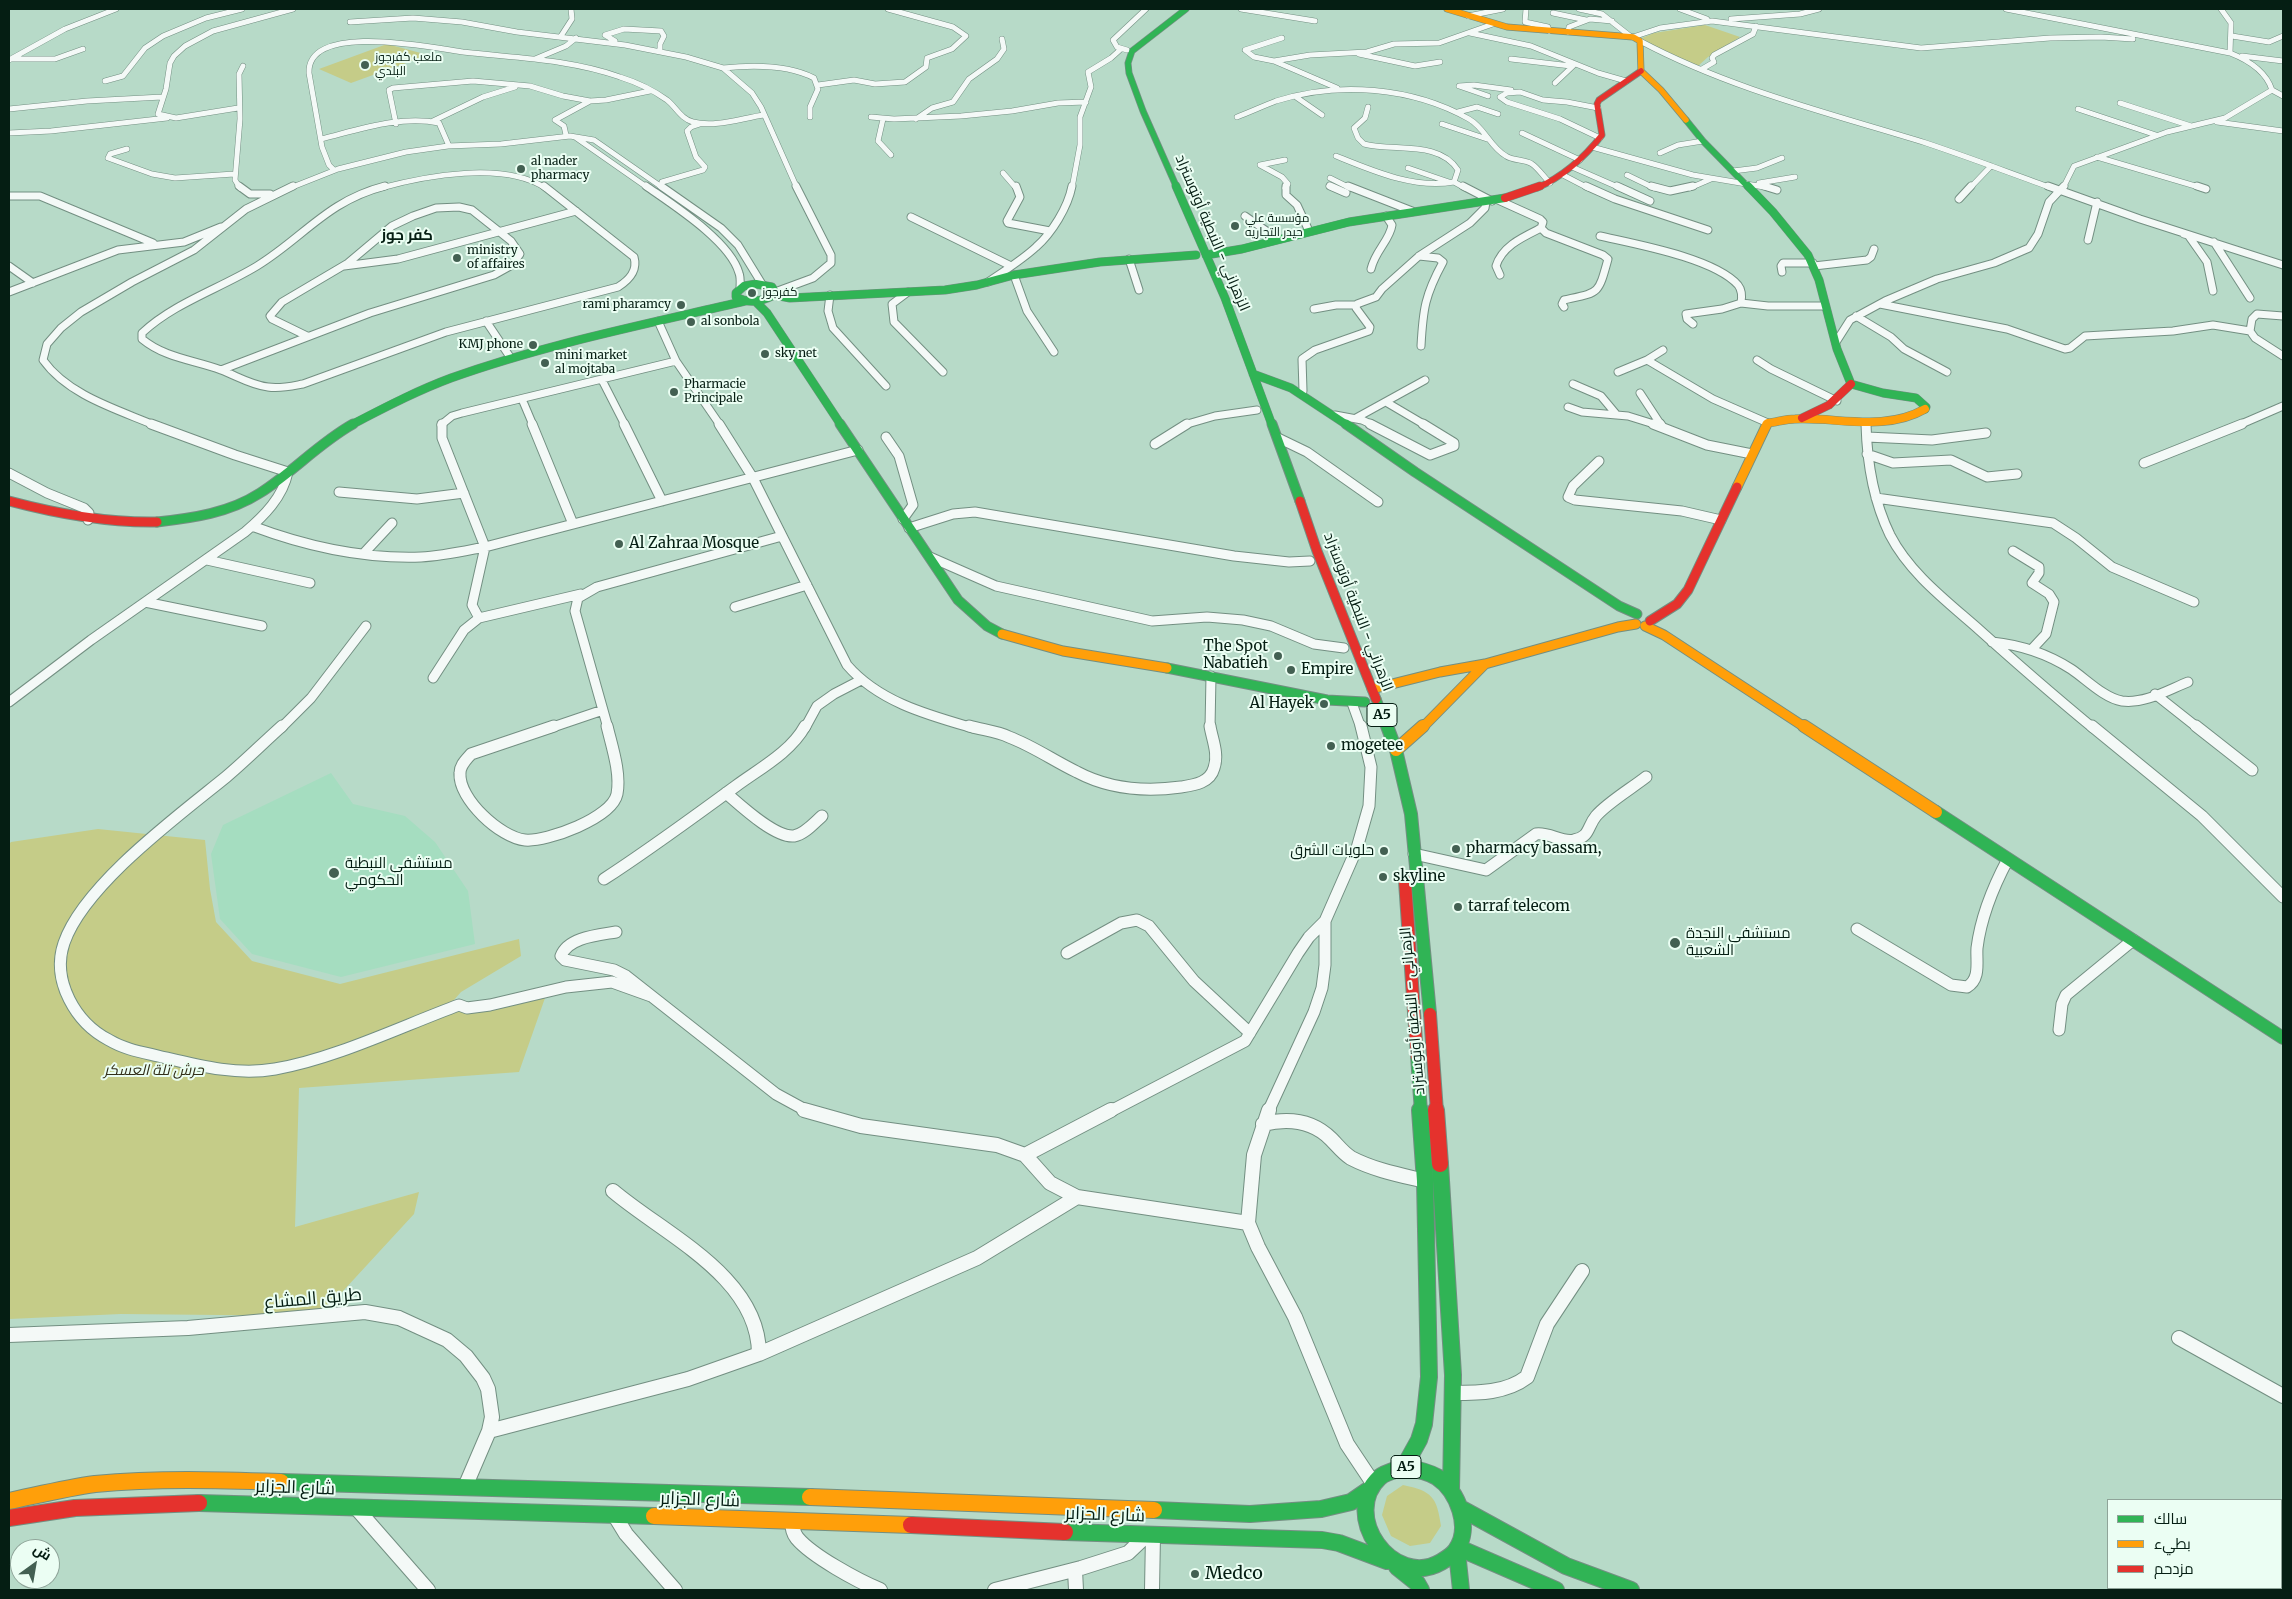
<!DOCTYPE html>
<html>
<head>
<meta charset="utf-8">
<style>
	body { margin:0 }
	#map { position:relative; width:2292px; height:1599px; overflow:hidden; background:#b7dac8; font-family:Merriweather,Cairo,serif }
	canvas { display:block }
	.frame { position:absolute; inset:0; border:10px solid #051e13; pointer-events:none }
	.legend { position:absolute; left:2107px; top:1499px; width:175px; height:90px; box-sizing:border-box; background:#ebfef3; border:1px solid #8fa499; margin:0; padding:6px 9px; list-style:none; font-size:15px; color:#051e13 }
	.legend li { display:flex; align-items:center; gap:10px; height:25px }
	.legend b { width:25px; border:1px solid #8fa499 }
	.north { position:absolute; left:10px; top:1539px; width:50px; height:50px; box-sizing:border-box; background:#ebfef3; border:1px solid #8fa499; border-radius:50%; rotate:32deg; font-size:14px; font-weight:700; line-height:20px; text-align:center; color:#051e13 }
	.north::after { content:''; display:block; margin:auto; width:18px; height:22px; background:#436052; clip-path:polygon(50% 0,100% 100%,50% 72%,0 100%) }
</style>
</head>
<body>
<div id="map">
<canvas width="2292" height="1599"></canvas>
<div class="frame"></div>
<ul class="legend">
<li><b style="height:6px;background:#30b455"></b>سالك</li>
<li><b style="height:6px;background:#ff9f0a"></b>بطيء</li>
<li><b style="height:6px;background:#e5322d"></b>مزدحم</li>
</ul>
<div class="north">ش</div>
</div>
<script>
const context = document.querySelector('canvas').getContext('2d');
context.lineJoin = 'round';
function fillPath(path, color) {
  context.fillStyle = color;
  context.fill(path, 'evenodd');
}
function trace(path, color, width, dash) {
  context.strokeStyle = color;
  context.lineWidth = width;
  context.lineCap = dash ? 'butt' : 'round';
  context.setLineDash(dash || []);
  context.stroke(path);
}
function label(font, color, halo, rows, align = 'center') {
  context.font = font + ' Merriweather,Cairo,serif';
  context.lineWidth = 4;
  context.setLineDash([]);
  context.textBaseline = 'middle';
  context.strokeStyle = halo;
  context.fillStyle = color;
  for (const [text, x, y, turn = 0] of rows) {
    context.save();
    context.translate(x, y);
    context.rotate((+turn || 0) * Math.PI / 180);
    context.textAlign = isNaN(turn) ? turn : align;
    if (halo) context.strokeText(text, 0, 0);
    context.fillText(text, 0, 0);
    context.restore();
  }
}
const built = new Path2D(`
	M331 773 353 804 405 816 435 842 468 891 475 944 341 977 252 954 220 919 211 854 223 825Z`);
const green = new Path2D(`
	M1705 25 1740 37 1708 57 1698 66 1655 47 1642 38 1654 33Z
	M387 44 428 55 351 83 319 69Z
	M98 829 205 840 210 889 216 922 252 961 340 984 519 939 521 956 461 992 454 1000 459 1006 545 998 519 1072 299 1088 295 1227 419 1192 414 1214 320 1316 121 1314 9 1319V844L11 842Z
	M1403 1485C1432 1491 1437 1497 1441 1526L1430 1543 1410 1546 1391 1536 1382 1515 1387 1496Z`);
const streetFar4 = new Path2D(`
	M1241 9 1315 21
	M1526 9 1525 22 1548 27 1549 31
	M1579 9 1602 14 1630 36
	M1680 9 1707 19V22
	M2006 9 2230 53C2248 60 2266 71 2272 90L2225 118 2167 132 2074 166 2063 188
	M2221 9 2231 23 2230 53
	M1553 13 1586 20
	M1468 16 1503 9
	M1731 19 1800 14 1819 9
	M350 22 413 18 462 22 517 32 625 45 686 57 723 68 752 93 761 107 797 188
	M1568 32 1569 27 1590 19 1612 21
	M1470 33 1531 46 1598 73 1626 81
	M561 36 572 19 571 9
	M2232 36 2269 42 2283 36
	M1633 37 1660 28 1712 21 1921 48 2050 38 2101 37 2133 39
	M615 41 605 35 624 29 661 31 664 36 660 44V52
	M1640 41C1730 89 1829 113 1926 143 1968 157 2010 173 2052 188
	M1127 50 1117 47 1113 40 1146 9
	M1359 54 1415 66 1440 62
	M2242 56 2283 61
	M11 59H55L83 49
	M535 59 566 46 576 38
	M1511 59 1571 66
	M9 60 65 29 116 9
	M1274 61 1254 57 1245 50 1282 38
	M723 68C752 65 787 64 814 78L818 89 810 107V117
	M1702 69 1714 62 1712 58 1714 55 1753 34 1756 26
	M105 81 123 76 145 48 163 36 206 18 242 9
	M1555 83 1574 65
	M818 85 854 80 875 84 905 82 926 67 927 58 952 49 966 36 953 27 888 9
	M1337 88 1274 61 1310 55 1367 52 1394 44 1439 43 1493 24
	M2272 90 2283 96
	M1488 96 1459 86 1474 85 1511 90
	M1296 97 1322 115
	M2120 103 2191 126
	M1368 107 1365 118 1354 128 1358 138 1364 144C1394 152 1439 140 1458 170L1454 182 1465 188
	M238 108 176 118 158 114 166 89 170 63 174 56 185 46 213 31 293 9
	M1598 108 1567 102 1543 100 1520 92 1507 93 1500 97 1507 102 1560 119 1600 138
	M9 109 87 101 162 97
	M2078 109 2156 135
	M1458 112 1477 107 1498 114
	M871 117 894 119 961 116 1012 111 1058 103 1086 102
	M1237 117C1250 112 1263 106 1276 101 1338 81 1412 87 1469 119 1485 128 1490 147 1506 156 1513 161 1525 159 1532 164 1538 168 1544 177 1550 183
	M883 119 878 141 891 155
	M916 119 932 108 953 102 969 79 997 59 1004 49 1002 39
	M433 121 483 97 515 87
	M2217 122 2283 131
	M396 124 389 90 393 88 473 81 530 86 563 96 590 101 606 100 650 91
	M1442 124 1487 139
	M9 133 51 131 167 118
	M1522 133 1580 160
	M566 135 564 126 555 120 590 101
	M575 137 648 188
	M321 139C358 130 400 115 439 123L449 146
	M1592 147 1693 175 1770 188
	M127 149 110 154 108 158 152 174 175 178 234 174
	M1660 153 1678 145 1703 141
	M1336 156C1373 171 1414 189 1454 182
	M2097 157 2202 188
	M1285 160 1260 165 1282 177 1288 184 1285 188
	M1572 167 1620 188
	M1408 168 1449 182
	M334 170 329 165 322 147 309 73C307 21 434 48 463 52 515 58 569 59 620 77 636 82 653 90 667 100 676 107 681 119 693 122 715 128 742 118 764 115
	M1733 171 1757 168 1782 158
	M1003 173 1016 188
	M1563 175 1588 188
	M1627 175 1654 188
	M1330 178 1350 188
	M662 182 703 170 705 167 696 157 687 131 691 127 700 124
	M1759 183 1795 177
	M1329 186 1333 188
	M240 188 235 180 240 119 239 74 243 66
	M290 188 338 169 406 152 448 146 501 144 570 136 594 140 663 188
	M381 188C425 176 504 161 545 188
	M1072 188 1080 145V117L1091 87 1088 72 1111 58 1121 49
	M1690 188 1711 179
	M1970 188 1991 166`);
const streetFar3 = new Path2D(`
	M239 186 250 194H270
	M385 186C327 201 304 237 257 266 219 289 174 303 142 333V339C165 358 194 360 221 370 237 376 251 385 268 387 280 389 292 386 303 384L446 332 618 287C629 280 638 271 634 257L544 186
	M646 186C673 205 730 241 739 273 741 278 740 284 740 289
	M661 186 721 228 738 245 762 284
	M1016 186 1020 197 1007 221 1008 223 1050 231
	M1286 186V195L1297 205 1309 231
	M1330 186 1346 193
	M1348 186 1412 211
	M1463 186 1492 201
	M1586 186 1615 199 1708 230
	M1617 186 1650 201
	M1651 186 1670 191 1693 186
	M1764 186 1777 190
	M2048 186 2140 219 2283 265
	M2197 186 2206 189
	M9 196H40L153 243
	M1959 199 1971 186
	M1498 200 1540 219 1543 222 1541 228 1546 233 1603 255 1608 259C1598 295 1600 292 1564 300L1562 304 1564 307
	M1245 216 1278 239
	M911 217 1009 265
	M2184 234 2188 235 2207 262 2213 291
	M1600 236C1635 244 1714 258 1738 285 1742 290 1742 297 1741 303L1722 309 1686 314 1687 319 1693 324
	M2088 240 2097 202
	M2214 242 2250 298
	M1419 256 1438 258 1443 262C1425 295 1423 309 1421 346
	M1129 259 1139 290
	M9 266 33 283
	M344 266 398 259 576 211
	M1814 266 1867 260 1871 257 1874 249
	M1371 269C1375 251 1390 240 1392 225L1386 216
	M1782 272 1781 266 1783 263H1813
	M1014 275 1027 311 1054 352
	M1500 275 1496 266C1502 246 1523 237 1541 228
	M988 282C1004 271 1022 260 1036 247 1052 233 1068 207 1072 186
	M9 292 118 250 184 242 221 227
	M775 292 813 278 831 263V255L796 186
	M908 292 892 304 894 322 943 372
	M830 295 828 311 833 328 886 386
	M1741 303 1768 306H1825
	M1880 304 2007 329 2065 349 2070 348 2085 336 2173 331 2213 325 2250 331
	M1314 309 1336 305H1356
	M1856 316 1891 337 1904 349 1947 372
	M2283 316 2257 314 2252 319 2250 331 2255 338 2283 356
	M486 321 510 357
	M658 321 676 361 720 425
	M1836 342 1850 320 1885 301 1937 279 1994 263 2029 248 2038 234 2049 202 2064 186
	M1663 350 1647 360 1713 399 1768 423
	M1757 360 1771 369 1837 401
	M221 370 370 313 494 275 512 265 520 254 511 241 472 210 459 207 436 208 413 216 392 226 348 263 282 302 270 316 272 319 307 336
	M1618 372 1647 360
	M602 380 625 425
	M1573 384 1601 396 1616 414
	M1303 391 1302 359 1315 350 1369 331 1370 327 1356 308 1357 304 1376 297 1382 289 1419 256 1470 223 1485 208 1486 202
	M1640 393 1661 425
	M522 399 533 425
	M1386 402 1425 425
	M1568 407 1582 412 1628 416 1657 425
	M1335 415 1362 420 1373 425
	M1356 418 1425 380
	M1866 423V425
	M154 425C116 409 68 395 43 360L47 344 61 328 81 312 132 282 194 250 246 209 293 186
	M441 425 452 416 462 413 676 361
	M1184 425 1215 416 1257 410
	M2239 425 2283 406`);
const streetFar2 = new Path2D(`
	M442 424V438L485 547 472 605 479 618
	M532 424 573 524
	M624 424 662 501
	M719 424 753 478 847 665C879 702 928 715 973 728
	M1370 424 1430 455 1454 446V443L1423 424
	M1653 424 1707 445 1752 454
	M1660 424 1662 427
	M1866 424C1867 463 1873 500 1890 535 1909 572 1944 599 1975 626 2014 661 2053 695 2093 728
	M886 437 899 456 913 505 903 519
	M1867 437 1932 440 1986 433
	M1278 438 1307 452 1378 502
	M1155 444 1187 424
	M1867 454 1893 463 1951 460 1987 477 2017 474
	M1599 461 1573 486 1568 497 1575 500 1682 511 1721 520
	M2144 463 2242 424
	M9 473 47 493 84 508 89 513 88 520
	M339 492 417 499 464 493
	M1876 498 2053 523 2076 538 2112 567 2194 602
	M252 526C305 546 364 559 421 557 442 556 464 551 485 547L858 450
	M909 528 953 514 975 512 1234 556 1289 562 1310 561
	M2013 551 2039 567V573L2032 583 2049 594 2054 602 2046 634 2033 648
	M365 552 392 523
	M930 557 996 586 1152 621 1207 617 1243 620 1271 626 1314 644 1344 648
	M207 560 310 583
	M145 602 262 626
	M735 607 807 585
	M1992 642C2021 645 2046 653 2071 669 2086 679 2104 698 2122 701 2145 704 2168 690 2188 682
	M433 678 464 630 479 618 581 594
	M2155 694 2198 728
	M9 702 91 640 245 532C264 516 283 497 288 472L235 455 151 424
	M1352 703 1361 728
	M281 728 311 698 366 626
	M550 728 603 710
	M608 728 575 611 578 598 597 587 782 536
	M805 728 817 706 834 694 861 680
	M1210 728 1211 676`);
const streetFar1 = new Path2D(`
	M282 726C263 743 245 761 226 777 178 816 84 885 64 943 51 981 76 1023 109 1040 124 1049 141 1052 158 1056 196 1065 236 1076 275 1069 334 1059 402 1026 459 1005L467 1008 490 1005 566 987 612 982 651 996
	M554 726 471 754C466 760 460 765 460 773 458 799 501 838 525 840 547 842 612 818 617 794 621 773 612 747 607 726
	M969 726C982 730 997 731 1009 737 1033 746 1054 761 1077 772 1109 789 1145 792 1181 787 1194 785 1210 783 1214 768 1219 754 1212 739 1210 726
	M2092 726 2202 816 2283 897
	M2196 726 2252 770
	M726 793C740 805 775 838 794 836 805 834 814 823 822 816
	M1414 854 1486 870 1536 834C1549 832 1562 843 1574 840 1590 837 1587 827 1596 816 1607 803 1632 788 1646 777
	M604 879C649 850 692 818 736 786 759 769 791 752 805 726
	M1857 929 1951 985 1967 987C1981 979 1976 961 1977 948 1981 916 1993 887 2008 859
	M616 932C599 935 568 937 561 956L565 960 614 970 626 976 776 1094 809 1112
	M1067 953 1121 923 1137 920 1149 926 1194 981 1250 1033
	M2059 1030 2062 1004 2066 995 2133 940
	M1109 1112 1245 1041 1298 953 1309 937 1325 921
	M1268 1112 1314 1012 1322 988 1325 965V921L1357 848 1369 806 1371 767 1361 726`);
const street = new Path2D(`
	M804 1110 861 1126 997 1145 1025 1155 1050 1183 1077 1197 1248 1223
	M1269 1110 1254 1155 1248 1223 1258 1247 1295 1317 1347 1444 1373 1483
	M1263 1124C1288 1118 1312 1120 1331 1139 1338 1146 1343 1153 1351 1158 1374 1170 1400 1175 1425 1181
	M1025 1155 1111 1110
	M613 1191C665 1235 759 1277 759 1354
	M9 1335 188 1328 365 1312 399 1318 447 1340 466 1356 483 1378 488 1389 492 1417 489 1431 465 1487
	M2179 1338 2283 1396
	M1453 1393C1479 1393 1506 1393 1527 1377L1547 1324 1582 1271
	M489 1431 688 1379 759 1354 977 1258 1077 1197
	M357 1509 428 1590
	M615 1516 626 1534 675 1590
	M792 1520C792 1527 793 1533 797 1538 812 1556 858 1581 880 1590
	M1075 1570 1076 1590
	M995 1590 1081 1568 1128 1553 1147 1535
	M1152 1590 1153 1535`);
const fastFar4 = new Path2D(`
	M1686 120 1703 141 1749 188
	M1177 188 1143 111 1129 73 1128 63 1132 51 1186 9`);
const fastFar3 = new Path2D(`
	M1176 186 1225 298 1272 425
	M1748 186 1773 212 1808 255 1819 280 1837 349 1851 384 1883 393 1916 398 1926 407 1925 409
	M1206 255 1242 249 1349 222 1505 198
	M756 284 772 287 775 292 774 295C761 302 749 304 736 297V293L744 286Z
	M774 295 790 298 945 290 977 285 1014 275 1100 262 1196 255
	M756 302 767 313 841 425
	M1253 374 1291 388 1347 425
	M351 425C384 408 416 391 451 378 546 344 647 324 745 301`);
const fastFar2 = new Path2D(`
	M840 424 958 600 987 626 1002 634
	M1272 424 1300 501
	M1346 424 1415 472 1619 606 1637 614
	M157 522C193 518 229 513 260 493 293 472 319 443 353 424
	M1167 668 1327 700 1365 702
	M1376 699 1387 728`);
const fastFar1 = new Path2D(`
	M1387 726 1396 750 1411 814 1430 1014
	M1936 812 2283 1038
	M1417 1056 1421 1112`);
const fast = new Path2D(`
	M1440 1164 1453 1375 1451 1491
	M1404 1467 1419 1440 1424 1424 1429 1377 1425 1181 1420 1110
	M1404 1467C1415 1469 1427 1471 1437 1477 1458 1491 1472 1528 1456 1550 1453 1555 1446 1559 1441 1562 1393 1590 1339 1515 1380 1477 1386 1472 1397 1470 1404 1467Z
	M281 1482 810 1497
	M199 1503 654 1516
	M1460 1508 1566 1566 1631 1590
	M1154 1510 1250 1514 1321 1509 1351 1502 1367 1491
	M1065 1532 1322 1540 1339 1543 1387 1561
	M1459 1548 1556 1590
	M1457 1552 1461 1590
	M1397 1567 1417 1583 1421 1590`);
const slowFar4 = new Path2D(`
	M1447 9 1507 27 1633 37 1640 41 1641 71 1661 90 1686 120`);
const slowFar3 = new Path2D(`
	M1767 425 1768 423C1777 422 1786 419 1795 419 1838 417 1885 432 1925 409`);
const slowFar2 = new Path2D(`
	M1737 487 1767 424
	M1645 626 1664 635 1806 728
	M1002 634 1063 651 1167 668
	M1372 689 1440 672 1485 664 1618 627 1636 624
	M1422 728 1485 664`);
const slowFar1 = new Path2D(`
	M1804 726 1936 812
	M1396 750 1423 726`);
const slow = new Path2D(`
	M810 1497 1154 1510
	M9 1501C38 1495 66 1488 95 1484 157 1478 219 1480 281 1482
	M654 1516 911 1525`);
const jamFar4 = new Path2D(`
	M1537 188C1564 176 1584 158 1602 135L1597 104 1599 100 1641 71`);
const jamFar3 = new Path2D(`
	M1505 198 1540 186
	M1802 418 1829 405 1851 384`);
const jamFar2 = new Path2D(`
	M9 501C58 514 106 523 157 522
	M1300 501 1317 551 1376 699
	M1650 621 1677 604 1688 590 1737 487`);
const jamFar1 = new Path2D(`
	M1405 881 1417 1056
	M1430 1014 1437 1112`);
const jam = new Path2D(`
	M1436 1110 1440 1164
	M9 1518 75 1508 199 1503
	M911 1525 1065 1532`);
const markers = [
	[365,65,5,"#436052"],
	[521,169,5,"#436052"],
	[1235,226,5,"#436052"],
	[457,258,5,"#436052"],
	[752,293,5,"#436052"],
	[681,305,5,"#436052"],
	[691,322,5,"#436052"],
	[533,345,5,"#436052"],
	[765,354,5,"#436052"],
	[545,363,5,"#436052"],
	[674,392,5,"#436052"],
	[619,544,5,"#436052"],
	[1278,656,5,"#436052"],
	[1291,670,5,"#436052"],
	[1324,704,5,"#436052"],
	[1331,746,5,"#436052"],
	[1456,849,5,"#436052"],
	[1384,851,5,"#436052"],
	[334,873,6,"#436052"],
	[1383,877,5,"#436052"],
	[1458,907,5,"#436052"],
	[1675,943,6,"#436052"],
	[1195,1574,5,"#436052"]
];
const farPoinames = [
	["ملعب كفرجوز",375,58],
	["البلدي",375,72],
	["al nader",531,162],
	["pharmacy",531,176],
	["مؤسسة علي",1245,219],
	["حيدر التجاريه",1245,233],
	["ministry",467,251],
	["of affaires",467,265],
	["كفرجوز",762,293],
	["rami pharamcy",671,305,"right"],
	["al sonbola",701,322],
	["KMJ phone",523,345,"right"],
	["sky net",775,354],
	["mini market",555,356],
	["al mojtaba",555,370],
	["Pharmacie",684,385],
	["Principale",684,399]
];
const shields = [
	[1382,715,30],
	[1406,1467,30]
];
const shieldNames = [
	["A5",1382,715],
	["A5",1406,1467]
];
const streetNames = [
	["الزهراني - النبطية أوتوستراد",1212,233,67],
	["الزهراني - النبطية أوتوستراد",1358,612,69],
	["الزهراني - النبطية أوتوستراد",1413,1011,-95]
];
const farQuarternames = [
	["كفر جوز",407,236]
];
const poiNames = [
	["Al Zahraa Mosque",629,544],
	["The Spot",1268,647,"right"],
	["Nabatieh",1268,664,"right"],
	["Empire",1301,670],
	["Al Hayek",1314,704,"right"],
	["mogetee",1341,746],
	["pharmacy bassam,",1466,849],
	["حلويات الشرق",1374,851,"right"],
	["مستشفى النبطية",345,864],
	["الحكومي",345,881],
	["skyline",1393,877],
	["tarraf telecom",1468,907],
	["مستشفى النجدة",1686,934],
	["الشعبية",1686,951]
];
const parkNames = [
	["حرش تلة العسكر",154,1071]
];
const nearStreetnames = [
	["طريق المشاع",313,1299,-5],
	["شارع الجزاير",295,1488,2],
	["شارع الجزاير",700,1500,2],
	["شارع الجزاير",1105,1515,2]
];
const nearPoinames = [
	["Medco",1205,1574]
];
fillPath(built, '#a5ddc0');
fillPath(green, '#c5cc88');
trace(streetFar4, '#738f82', 6);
trace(streetFar3, '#738f82', 9);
trace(streetFar2, '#738f82', 11);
trace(streetFar1, '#738f82', 13);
trace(street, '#738f82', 16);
trace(fastFar4, '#738f82', 7);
trace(fastFar3, '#738f82', 9);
trace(fastFar2, '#738f82', 11);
trace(fastFar1, '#738f82', 14);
trace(fast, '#738f82', 18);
trace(slowFar4, '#738f82', 7);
trace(slowFar3, '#738f82', 9);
trace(slowFar2, '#738f82', 11);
trace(slowFar1, '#738f82', 14);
trace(slow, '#738f82', 18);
trace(jamFar4, '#738f82', 7);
trace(jamFar3, '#738f82', 9);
trace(jamFar2, '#738f82', 11);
trace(jamFar1, '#738f82', 14);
trace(jam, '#738f82', 18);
trace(streetFar4, '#f4f9f7', 5);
trace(streetFar3, '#f4f9f7', 7);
trace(streetFar2, '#f4f9f7', 9);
trace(streetFar1, '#f4f9f7', 11);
trace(street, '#f4f9f7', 14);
trace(fastFar4, '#30b455', 5.5);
trace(fastFar3, '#30b455', 8);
trace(fastFar2, '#30b455', 9);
trace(fastFar1, '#30b455', 12);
trace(fast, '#30b455', 16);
trace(slowFar4, '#ff9f0a', 5.5);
trace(slowFar3, '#ff9f0a', 8);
trace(slowFar2, '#ff9f0a', 9);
trace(slowFar1, '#ff9f0a', 12);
trace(slow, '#ff9f0a', 16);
trace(jamFar4, '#e5322d', 5.5);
trace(jamFar3, '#e5322d', 8);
trace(jamFar2, '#e5322d', 9);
trace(jamFar1, '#e5322d', 12);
trace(jam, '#e5322d', 16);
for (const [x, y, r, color] of markers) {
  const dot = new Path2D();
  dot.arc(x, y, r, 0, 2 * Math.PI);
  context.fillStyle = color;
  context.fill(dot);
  trace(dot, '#ebfef3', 2);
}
label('12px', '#051e13', '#ebfef3', farPoinames, 'left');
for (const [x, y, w] of shields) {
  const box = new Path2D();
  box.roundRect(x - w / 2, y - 11.5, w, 23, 4);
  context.fillStyle = '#ebfef3';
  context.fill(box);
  trace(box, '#051e13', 1);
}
label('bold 14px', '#051e13', null, shieldNames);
label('15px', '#051e13', '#ebfef3', streetNames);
label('bold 15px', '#051e13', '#ebfef3', farQuarternames);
label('15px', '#051e13', '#ebfef3', poiNames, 'left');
label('italic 15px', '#312d18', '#ebfef3', parkNames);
label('18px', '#051e13', '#ebfef3', nearStreetnames);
label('18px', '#051e13', '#ebfef3', nearPoinames, 'left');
</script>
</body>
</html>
